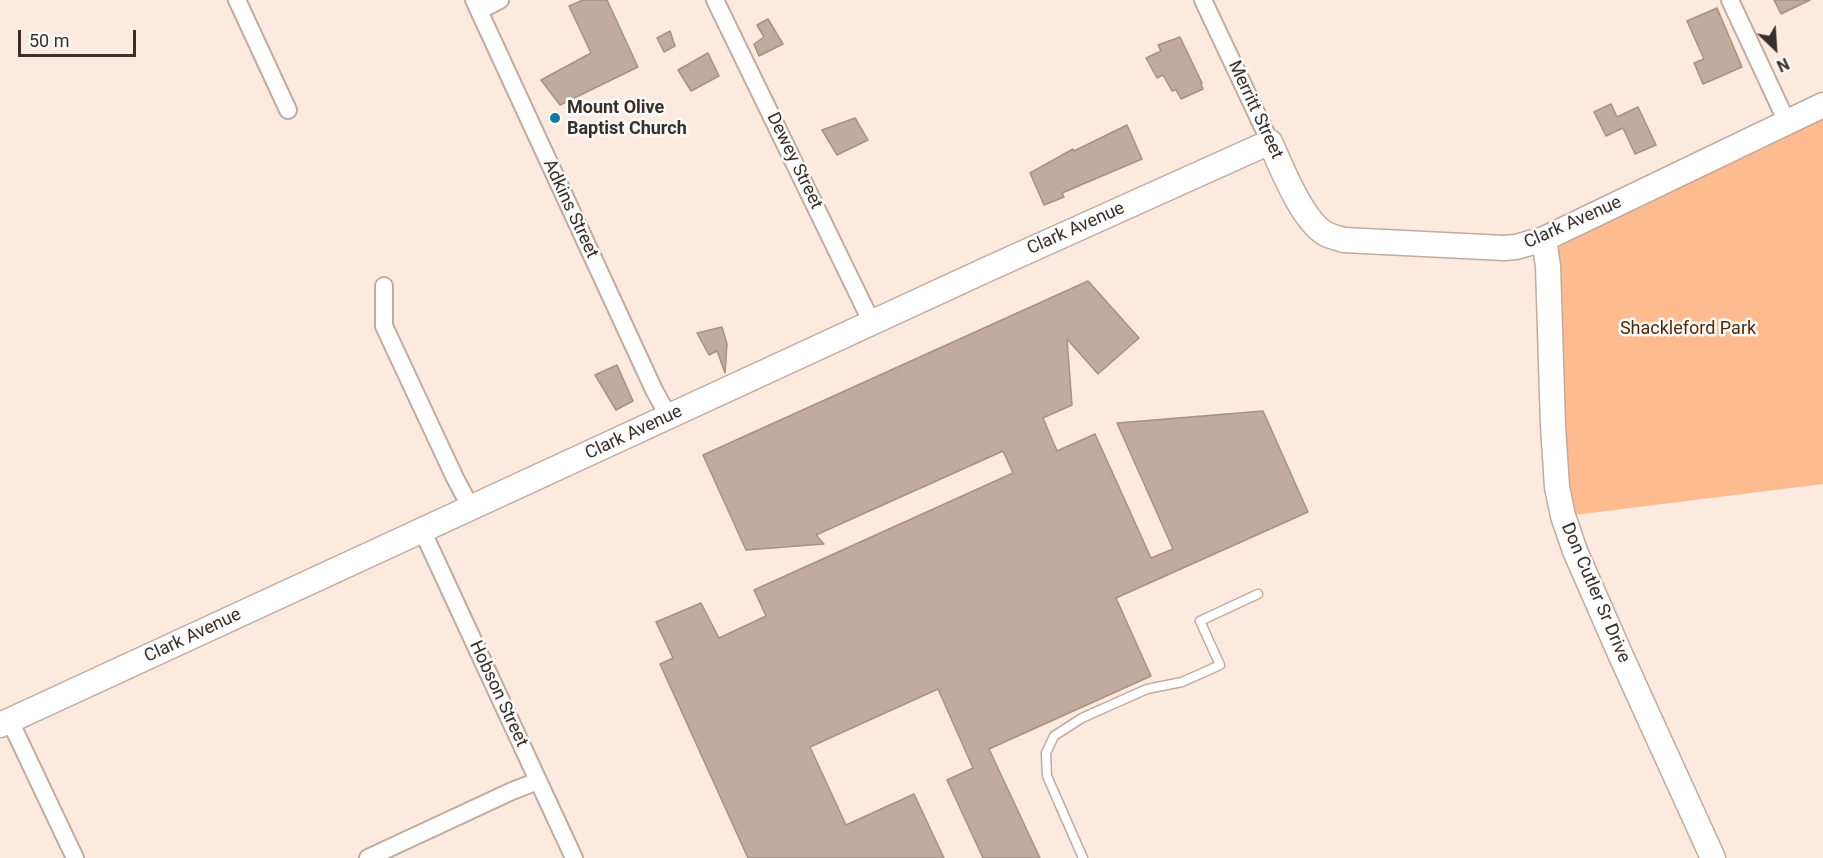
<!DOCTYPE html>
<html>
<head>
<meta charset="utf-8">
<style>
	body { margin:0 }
	#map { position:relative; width:1823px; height:858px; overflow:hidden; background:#fdeadf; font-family:Roboto,sans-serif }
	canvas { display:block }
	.north { position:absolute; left:1745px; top:18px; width:60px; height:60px; -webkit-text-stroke:4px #fcfcfc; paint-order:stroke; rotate:155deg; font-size:16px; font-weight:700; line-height:24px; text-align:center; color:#382f29 }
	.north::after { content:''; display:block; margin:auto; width:21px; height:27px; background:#382f29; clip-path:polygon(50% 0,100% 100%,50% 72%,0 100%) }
	.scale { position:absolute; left:18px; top:30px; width:118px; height:27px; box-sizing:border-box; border:3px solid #382f29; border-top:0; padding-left:8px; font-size:18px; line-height:21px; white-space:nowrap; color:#382f29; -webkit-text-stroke:4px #fcfcfc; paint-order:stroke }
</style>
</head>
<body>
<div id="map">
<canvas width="1823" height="858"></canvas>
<div class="north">N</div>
<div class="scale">50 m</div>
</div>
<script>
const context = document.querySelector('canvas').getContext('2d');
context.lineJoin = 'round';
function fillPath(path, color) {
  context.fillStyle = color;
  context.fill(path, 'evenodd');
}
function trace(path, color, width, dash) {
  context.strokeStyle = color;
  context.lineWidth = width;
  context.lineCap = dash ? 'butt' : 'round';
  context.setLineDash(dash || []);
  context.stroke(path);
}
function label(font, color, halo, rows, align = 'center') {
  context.font = font + ' Roboto,sans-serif';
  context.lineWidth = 5;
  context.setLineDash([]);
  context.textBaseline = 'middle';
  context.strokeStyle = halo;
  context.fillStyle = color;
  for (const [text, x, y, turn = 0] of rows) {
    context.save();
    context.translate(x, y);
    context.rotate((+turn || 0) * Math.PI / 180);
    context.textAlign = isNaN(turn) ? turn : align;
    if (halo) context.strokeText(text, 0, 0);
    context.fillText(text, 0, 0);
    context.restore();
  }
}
const green = new Path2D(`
	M1823 109V484L1566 516 1547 242Z`);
const building = new Path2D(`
	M583 0H607L638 67 560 105 541 80 591 53 569 6Z
	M1774 0H1810L1781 14Z
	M1717 8 1742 67 1703 84 1694 63 1704 59 1687 21Z
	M768 19 783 44 759 56 754 44 764 37 757 25Z
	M670 31 675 46 664 52 657 38Z
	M1180 37 1202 83 1201 84 1203 89 1181 99 1176 90 1172 91 1163 75 1157 78 1146 58 1161 51 1158 45Z
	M708 53 719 76 691 91 678 70Z
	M1611 104 1617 117 1638 107 1656 145 1635 154 1623 128 1606 136 1594 112Z
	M855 118 868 140 837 155 822 130Z
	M1127 125 1142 159 1062 193 1064 197 1044 205 1030 173 1073 149 1074 151Z
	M1088 281 1139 338 1098 374 1067 339 1072 405 1043 418 1057 451 1095 434 1151 558 1173 549 1117 423 1263 411 1308 512 1116 598 1151 676 989 749 1040 858H983L947 780 973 768 938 689 810 747 846 825 914 794 944 858H748L660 664 673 658 656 622 701 603 719 638 766 616 754 590 1013 473 1003 451 816 535 824 544 746 550 703 455Z
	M722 327 727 344 725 373 717 351 709 355 697 333Z
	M617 365 633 401 616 410 595 375Z`);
const lane = new Path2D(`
	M1083 858 1047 776 1046 753 1054 736 1082 718 1147 689 1182 682 1220 665 1200 621 1258 594`);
const street = new Path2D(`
	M237 0 288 110
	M474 0 654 390 669 417
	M715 0 872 323
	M1203 0 1270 142
	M1730 0 1787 122
	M479 11 500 0
	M384 286V326L455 478 471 508
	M422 530 574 858
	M10 721 75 858
	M368 858 512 791 538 781`);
const secondary = new Path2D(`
	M1544 239 1548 266 1553 426 1557 487 1563 516 1575 551 1621 656 1713 858
	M0 725 988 269 1270 142C1281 166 1302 221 1326 234 1332 237 1338 238 1344 240L1504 248 1516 247 1544 239 1823 105`);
const markers = [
	[555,118,6,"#0d79a3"]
];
const poiNames = [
	["Mount Olive",567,108],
	["Baptist Church",567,129]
];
const streetNames = [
	["Merritt Street",1255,110,65],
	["Dewey Street",794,161,64],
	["Adkins Street",570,209,65],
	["Clark Avenue",1573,223,-24],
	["Clark Avenue",1076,229,-24],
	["Clark Avenue",634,433,-25],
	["Don Cutler Sr Drive",1595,593,67],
	["Clark Avenue",193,636,-25],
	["Hobson Street",498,694,65]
];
const parkNames = [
	["Shackleford Park",1688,329]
];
fillPath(green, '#febb8f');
fillPath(building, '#c1ab9e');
trace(building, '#a79184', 1.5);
trace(lane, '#c1ab9d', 11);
trace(street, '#c1ab9d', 20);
trace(secondary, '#c1ab9d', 27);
trace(lane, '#fff', 8);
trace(street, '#fff', 16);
trace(secondary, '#fff', 24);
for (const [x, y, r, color] of markers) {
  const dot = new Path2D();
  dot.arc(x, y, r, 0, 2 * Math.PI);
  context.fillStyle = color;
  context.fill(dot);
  trace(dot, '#fcfcfc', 2);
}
label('bold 18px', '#382f29', '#fcfcfc', poiNames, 'left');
label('18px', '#382f29', '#fcfcfc', streetNames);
label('18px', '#562700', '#fcfcfc', parkNames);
</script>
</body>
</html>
